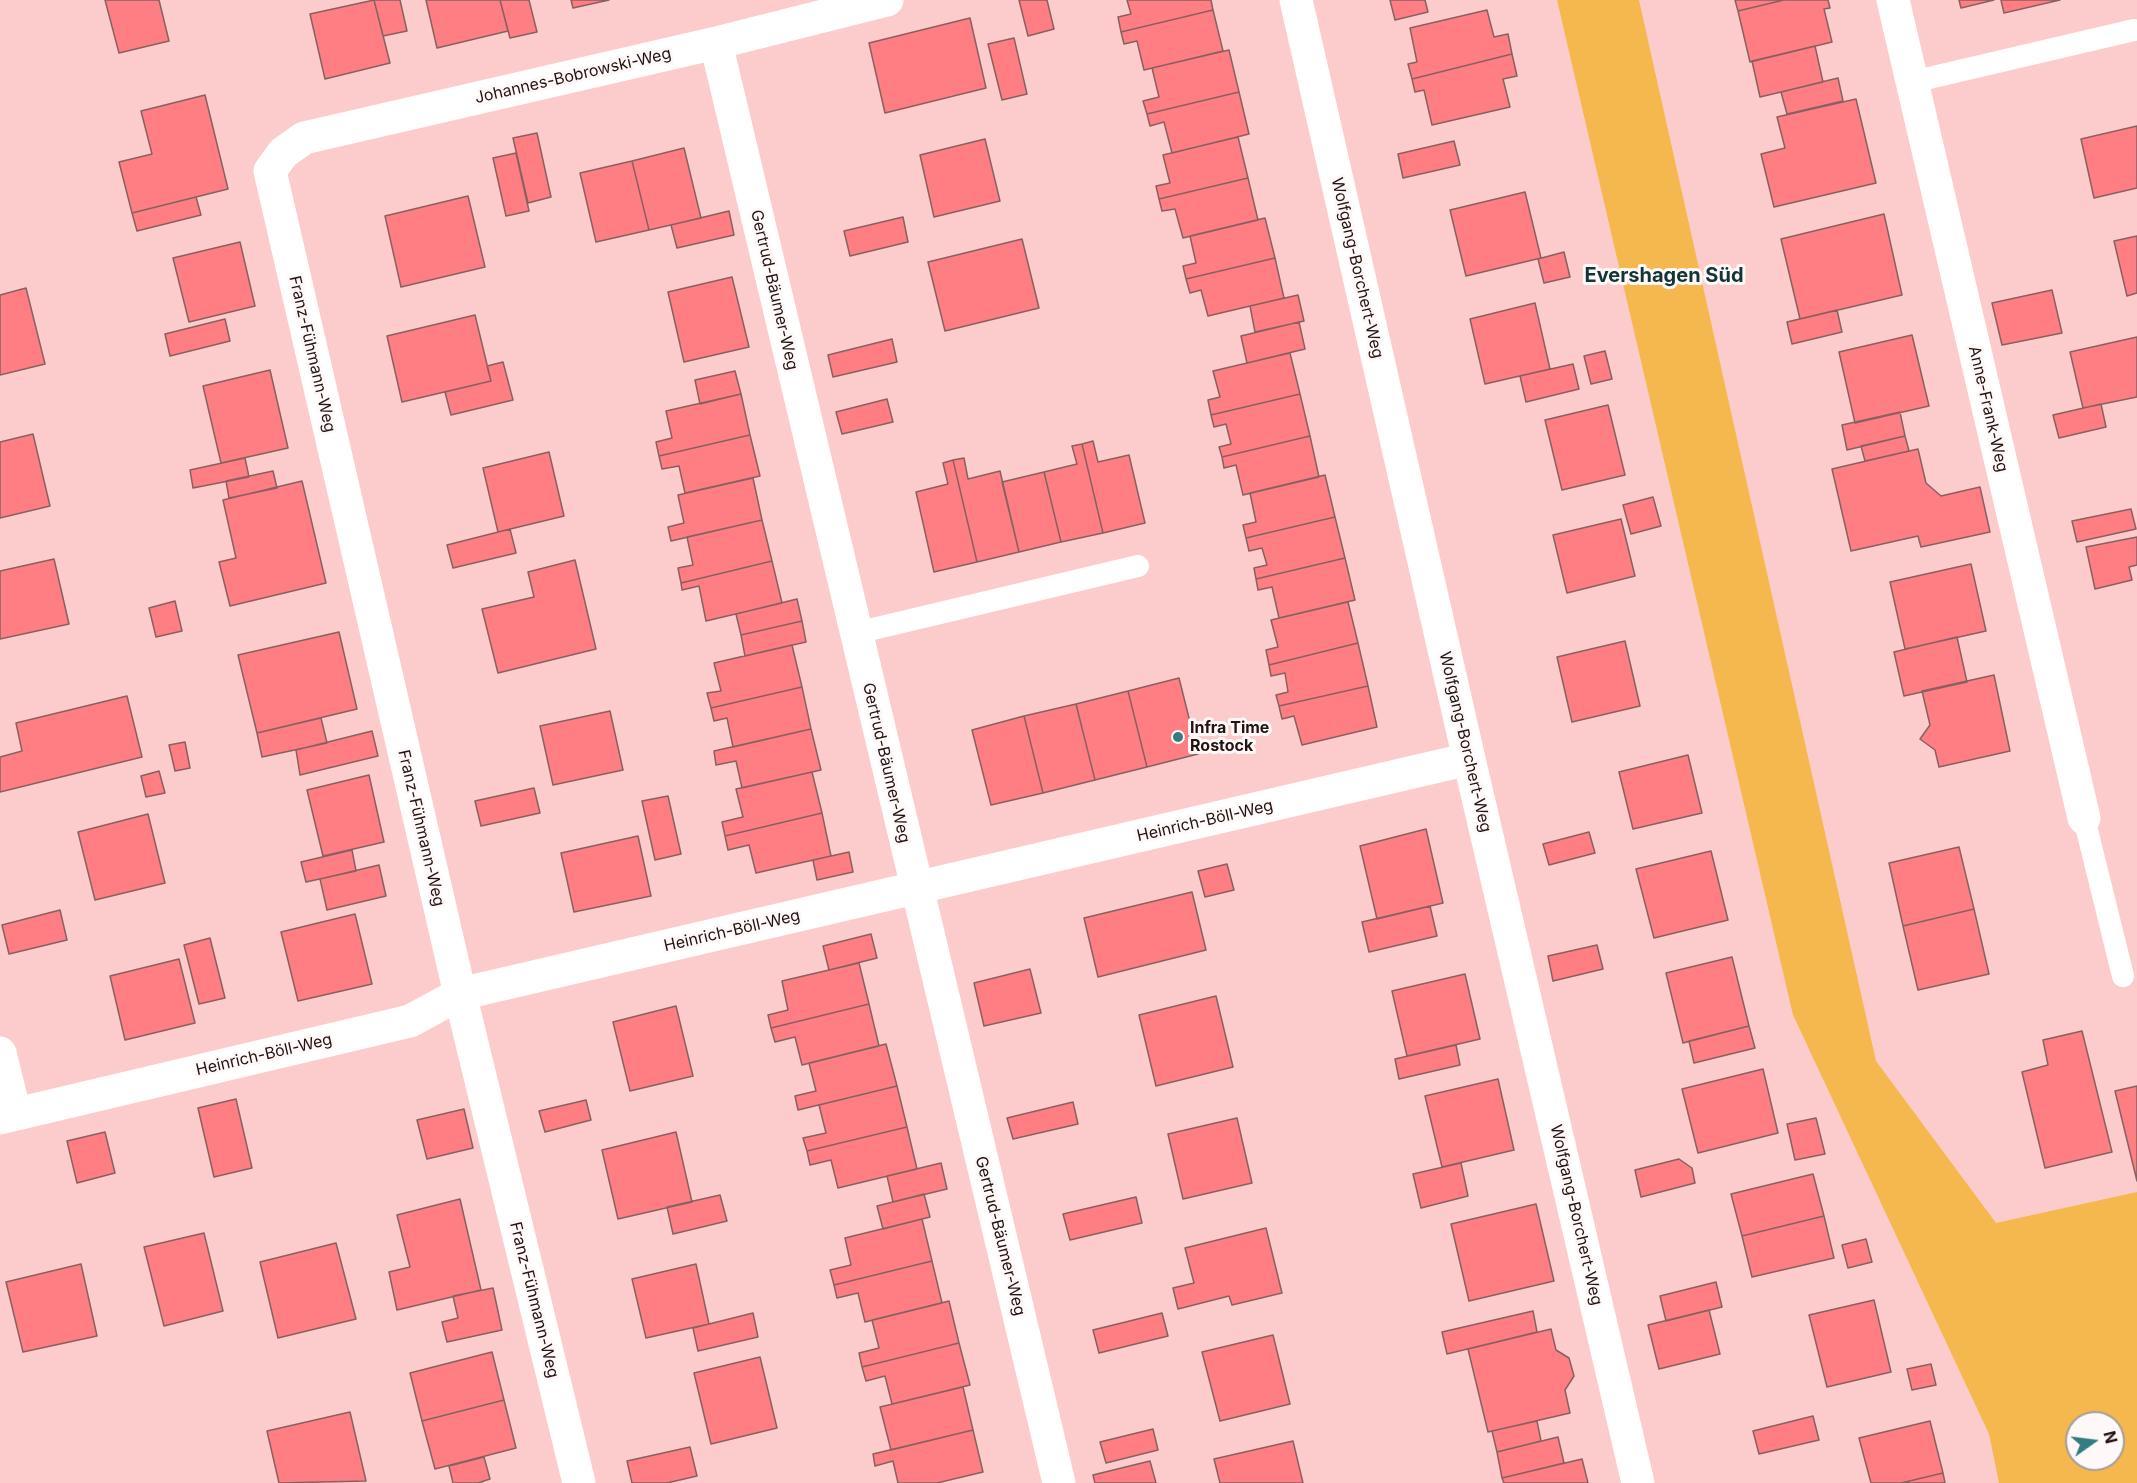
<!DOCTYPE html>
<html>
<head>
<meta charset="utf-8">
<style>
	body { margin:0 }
	#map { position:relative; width:2137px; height:1483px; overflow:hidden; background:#fbcccb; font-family:Inter,sans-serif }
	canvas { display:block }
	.north { position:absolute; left:2065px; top:1411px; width:60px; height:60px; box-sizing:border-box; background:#fef9f8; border:2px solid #a69d9c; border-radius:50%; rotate:76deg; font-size:16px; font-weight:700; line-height:24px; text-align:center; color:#231313 }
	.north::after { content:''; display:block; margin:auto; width:21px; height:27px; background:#337c7f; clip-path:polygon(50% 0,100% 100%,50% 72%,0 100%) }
</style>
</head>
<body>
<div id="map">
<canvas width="2137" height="1483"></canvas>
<div class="north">N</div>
</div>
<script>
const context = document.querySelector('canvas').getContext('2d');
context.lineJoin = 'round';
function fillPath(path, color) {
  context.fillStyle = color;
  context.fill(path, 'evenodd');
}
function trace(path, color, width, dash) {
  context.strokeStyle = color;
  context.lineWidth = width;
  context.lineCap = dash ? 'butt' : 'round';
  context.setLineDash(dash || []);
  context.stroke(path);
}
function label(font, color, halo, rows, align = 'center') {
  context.font = font + ' Inter,sans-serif';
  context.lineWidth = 6;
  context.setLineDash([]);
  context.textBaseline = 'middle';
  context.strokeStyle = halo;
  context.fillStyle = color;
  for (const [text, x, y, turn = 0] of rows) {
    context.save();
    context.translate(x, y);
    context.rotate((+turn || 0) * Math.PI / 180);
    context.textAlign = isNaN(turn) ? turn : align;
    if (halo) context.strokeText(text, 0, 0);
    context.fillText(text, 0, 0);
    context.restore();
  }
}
const green = new Path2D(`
	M1557 0H1639L1876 1061 1996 1223 2137 1192V1483H1999L1989 1434 1793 1015ZM2077 1423H2113V1459H2077Z`);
const building = new Path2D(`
	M105 0H159L169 41 119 53Z
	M374 0 390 63 325 79 310 14Z
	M374 0H400L407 31 383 36Z
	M426 0H500L508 31 437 48Z
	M500 0H529L537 32 510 38Z
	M571 0H609L573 8Z
	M1019 0H1047L1054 29 1028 36Z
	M1127 0H1211L1213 10 1121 32 1118 17 1131 14Z
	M1390 0H1425L1428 12 1395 20Z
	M1735 0H1784L1738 11Z
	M1784 0H1828L1830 8 1824 9 1832 42 1750 62 1738 11Z
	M1959 0H1994L1961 8Z
	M2001 0H2060L2004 13Z
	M1213 10 1223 51 1144 70 1137 41 1124 44 1121 32Z
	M1487 10 1494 37 1508 34 1512 54 1412 79 1408 64 1417 62 1410 28Z
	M970 18 986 88 885 113 869 43Z
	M1014 38 1027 94 1002 100 988 44Z
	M1815 46 1823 82 1760 97 1752 61Z
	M1229 50 1239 92 1147 114 1143 101 1159 97 1152 68Z
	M1512 54 1517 76 1503 79 1510 107 1432 125 1424 90 1415 92 1412 79Z
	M1838 78 1843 101 1787 114 1781 92Z
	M1239 92 1249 134 1172 153 1164 122 1150 126 1147 114Z
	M205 95 228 189 132 213 119 162 152 154 141 111Z
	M1856 99 1876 183 1774 207 1761 154 1785 148 1777 117Z
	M2137 126V188L2094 198 2081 139Z
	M537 133 551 197 528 203 513 138Z
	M1238 137 1248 178 1159 199 1156 186 1170 183 1163 155Z
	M985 139 1000 201 934 217 920 155Z
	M1454 141 1460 165 1403 178 1398 154Z
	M684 148 701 218 649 230 632 161Z
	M516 153 529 211 506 216 493 158Z
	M632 161 649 230 596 242 580 173Z
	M1248 178 1258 220 1183 238 1175 209 1162 211 1159 199Z
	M1525 192 1541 258 1466 276 1450 210Z
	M468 196 485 267 401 287 385 216Z
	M196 197 201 215 137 231 132 213Z
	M729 211 734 235 677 248 671 225Z
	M1884 214 1902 295 1800 319 1781 239Z
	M903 217 908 242 850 256 844 231Z
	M1265 218 1275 258 1186 279 1183 266 1196 263 1190 236Z
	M2137 236V293L2127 296 2114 241Z
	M1022 239 1039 308 945 331 928 262Z
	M240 242 255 306 189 322 173 258Z
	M1564 252 1570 277 1544 283 1538 259Z
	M1275 258 1284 298 1208 316 1201 290 1190 293 1186 279Z
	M732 277 749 347 684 362 668 292Z
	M26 288 45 364 0 375V295Z
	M2052 290 2062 333 2002 345 1992 303Z
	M1298 295 1304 321 1255 332 1250 306Z
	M1535 303 1550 369 1485 384 1470 319Z
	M1837 310 1842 332 1792 344 1787 322Z
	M475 315 491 381 402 402 387 336Z
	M225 319 230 341 170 356 165 334Z
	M1299 322 1305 349 1247 363 1241 336Z
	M1912 335 1929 406 1855 423 1839 352Z
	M2137 337V397L2083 408 2070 352Z
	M892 339 897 362 833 377 828 355Z
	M1605 351 1612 379 1591 384 1584 356Z
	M1290 353 1300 394 1211 415 1208 400 1220 397 1213 371Z
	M503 362 513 400 451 415 445 392 491 381 487 366Z
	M1573 364 1579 389 1526 402 1520 376Z
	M270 370 288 448 221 463 203 386Z
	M735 371 741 394 700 404 695 380Z
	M741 394 750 435 659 456 656 442 672 438 666 411Z
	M1300 394 1310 436 1222 457 1219 447 1231 444 1226 424 1214 427 1211 415Z
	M887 399 893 422 842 434 836 412Z
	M2101 404 2106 427 2059 438 2053 415Z
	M1608 405 1625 475 1562 490 1545 420Z
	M1900 412 1905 436 1847 450 1842 425Z
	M33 434 50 506 0 518V442Z
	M750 435 760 476 685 493 679 466 662 469 659 456Z
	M1310 436 1319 477 1243 495 1236 465 1224 468 1222 457Z
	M1905 436 1909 451 1865 461 1861 446Z
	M1093 441 1098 462 1129 455 1145 523 1103 533 1082 444Z
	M1082 444 1103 533 1061 542 1044 472 1077 464 1072 446Z
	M1918 449 1926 483 1941 496 1980 487 1990 532 1921 547 1918 536 1851 551 1832 469Z
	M549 452 564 516 498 532 483 468Z
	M245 458 249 477 193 488 190 470Z
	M964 458 968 479 1000 471 1019 552 977 562 953 460Z
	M953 460 977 562 934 572 916 492 948 484 943 463Z
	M273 471 277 488 229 498 226 481Z
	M1044 472 1061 542 1019 552 1002 482Z
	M1325 475 1335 517 1246 538 1243 525 1256 522 1250 493Z
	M753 478 762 520 671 541 668 527 684 523 678 495Z
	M302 481 326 583 230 606 219 562 236 558 223 500Z
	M1653 497 1661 526 1631 534 1623 505Z
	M2131 509 2136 529 2077 542 2072 521Z
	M1335 517 1345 558 1256 579 1254 568 1267 565 1262 548 1249 551 1246 538Z
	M1621 519 1635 576 1567 593 1553 535Z
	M762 520 772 561 681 583 678 568 693 565 687 537Z
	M510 529 516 553 453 568 447 545Z
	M2137 537V565L2129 567 2132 580 2095 589 2086 547Z
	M1345 558 1355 600 1279 618 1272 587 1258 590 1256 579Z
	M54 559 69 624 0 639V571Z
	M575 560 596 649 498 673 482 609 534 597 528 572Z
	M772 561 782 603 706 621 699 586 682 590 681 583Z
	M1971 564 1986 631 1905 649 1890 582Z
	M797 599 802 621 741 635 736 614Z
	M175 601 182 631 156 637 149 608Z
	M1348 602 1358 643 1269 665 1266 650 1278 647 1271 620Z
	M802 621 806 642 745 656 741 635Z
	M339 632 357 709 257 733 238 655Z
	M1957 637 1967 682 1904 696 1894 652Z
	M1625 641 1640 706 1572 722 1557 657Z
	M1358 643 1368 686 1279 706 1276 695 1288 692 1285 673 1271 676 1269 665Z
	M792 645 802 687 711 708 707 693 721 691 714 663Z
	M1994 675 2010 751 1939 767 1935 750 1920 739 1930 725 1922 691Z
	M1179 678 1198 754 1147 767 1128 691Z
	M1368 686 1377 727 1302 745 1294 716 1282 719 1279 706Z
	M802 687 811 729 733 747 727 718 714 721 711 708Z
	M1128 691 1147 767 1095 780 1076 704Z
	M127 696 142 757 0 792V757L22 751 16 723Z
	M1076 704 1095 780 1043 793 1024 716Z
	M610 711 623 770 553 785 540 726Z
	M1024 716 1043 793 991 805 972 730Z
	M321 718 327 743 262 757 257 733Z
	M811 729 821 770 742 788 736 761 716 765 714 751Z
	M372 731 378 756 300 775 296 750Z
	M185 742 190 768 175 771 169 745Z
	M1688 755 1702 813 1633 829 1619 772Z
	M159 771 165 793 146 797 141 776Z
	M812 772 822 813 725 836 722 822 743 817 736 789Z
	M369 775 384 842 323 856 307 790Z
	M534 788 540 813 481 826 475 801Z
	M668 796 681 854 655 860 642 801Z
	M822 813 831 856 756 873 749 845 728 850 725 836Z
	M148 814 165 883 95 900 78 832Z
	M1426 829 1443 903 1377 919 1360 846Z
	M1589 832 1595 853 1549 865 1543 844Z
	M638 836 651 896 574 912 561 853Z
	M1959 847 1974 909 1903 926 1889 863Z
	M352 850 356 871 306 882 301 862Z
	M1711 851 1728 920 1654 938 1636 869Z
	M849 852 853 872 817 880 813 860Z
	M1227 864 1234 890 1205 897 1198 871Z
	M379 865 386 896 327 910 320 879Z
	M1192 892 1206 950 1098 977 1084 918Z
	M1430 906 1437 936 1369 952 1362 922Z
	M1974 909 1989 974 1918 990 1903 926Z
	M60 910 67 940 9 954 2 925Z
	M355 914 372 984 298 1001 281 932Z
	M871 934 877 958 829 970 823 946Z
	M210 938 225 998 199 1004 184 945Z
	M1597 945 1603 969 1553 981 1548 956Z
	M1732 957 1749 1026 1683 1043 1666 973Z
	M179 959 195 1023 125 1040 110 976Z
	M859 963 869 1004 771 1028 768 1015 788 1010 782 981Z
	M1030 969 1041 1013 984 1026 974 983Z
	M1465 974 1480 1039 1407 1056 1392 991Z
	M1216 996 1233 1067 1156 1086 1139 1015Z
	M869 1004 879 1046 802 1065 795 1037 775 1042 771 1028Z
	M676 1006 693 1076 630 1091 613 1022Z
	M1749 1026 1755 1048 1694 1063 1689 1041Z
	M2082 1031 2112 1152 2045 1168 2022 1072 2048 1065 2043 1040Z
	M886 1044 897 1086 798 1110 795 1096 816 1091 809 1063Z
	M1456 1045 1460 1065 1399 1079 1395 1059Z
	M1763 1069 1778 1133 1698 1153 1682 1089Z
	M1498 1079 1514 1150 1442 1167 1425 1096Z
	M897 1086 907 1127 807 1151 803 1138 826 1133 819 1105Z
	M2137 1086V1181L2115 1091Z
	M236 1099 252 1168 214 1177 198 1108Z
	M586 1100 591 1120 545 1132 539 1111Z
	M1073 1102 1078 1124 1013 1139 1007 1118Z
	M464 1109 473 1148 427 1159 417 1120Z
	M1237 1118 1252 1183 1183 1199 1168 1134Z
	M1816 1118 1825 1154 1795 1160 1787 1124Z
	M907 1127 917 1169 838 1188 831 1160 810 1165 807 1151Z
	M105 1132 115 1173 77 1183 67 1141Z
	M676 1132 692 1202 618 1219 602 1150Z
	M1679 1159 1692 1168 1695 1183 1641 1197 1635 1170Z
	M941 1163 947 1189 893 1202 887 1176Z
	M1461 1163 1468 1196 1421 1208 1413 1174Z
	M1813 1174 1824 1216 1742 1236 1731 1194Z
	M924 1194 930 1217 883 1229 877 1206Z
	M720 1195 727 1221 673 1234 667 1207Z
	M1136 1197 1142 1223 1070 1240 1063 1214Z
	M460 1199 481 1290 397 1310 389 1272 410 1267 397 1215Z
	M1536 1204 1554 1281 1469 1301 1451 1224Z
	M1824 1216 1834 1258 1752 1277 1742 1236Z
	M922 1219 932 1261 834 1285 830 1270 851 1265 845 1238Z
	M1266 1228 1282 1293 1232 1305 1229 1296 1178 1309 1173 1288 1194 1283 1185 1248Z
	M204 1233 223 1311 164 1326 144 1247Z
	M1866 1239 1872 1262 1848 1268 1842 1245Z
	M336 1243 356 1319 278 1338 260 1262Z
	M932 1261 942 1303 865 1322 858 1293 837 1298 834 1285Z
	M81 1264 97 1336 23 1352 6 1282Z
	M696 1264 709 1324 646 1338 632 1279Z
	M1716 1282 1722 1307 1666 1321 1660 1296Z
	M493 1288 502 1330 447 1342 442 1322 458 1318 453 1296Z
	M1874 1300 1891 1372 1827 1387 1809 1315Z
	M949 1301 959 1343 862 1367 859 1353 879 1348 872 1320Z
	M1709 1310 1720 1354 1659 1369 1648 1325Z
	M1533 1311 1537 1332 1447 1354 1442 1332Z
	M753 1313 758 1337 698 1351 693 1328Z
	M1162 1313 1168 1336 1099 1353 1093 1330Z
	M1551 1329 1556 1350 1569 1358 1574 1376 1565 1390 1570 1413 1488 1432 1468 1349Z
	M1273 1335 1290 1404 1220 1421 1202 1352Z
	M959 1343 970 1385 892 1404 885 1376 866 1381 862 1367Z
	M492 1352 504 1400 422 1421 410 1373Z
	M760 1357 777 1428 711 1444 694 1373Z
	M1931 1364 1936 1385 1912 1390 1907 1369Z
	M963 1387 973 1430 891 1450 880 1407Z
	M504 1400 516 1448 435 1469 422 1421Z
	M350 1412 366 1481 279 1483 267 1431Z
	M1813 1416 1819 1440 1759 1454 1753 1431Z
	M1537 1421 1541 1441 1497 1452 1492 1431Z
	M1930 1421 1943 1473 1901 1483H1871L1859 1438Z
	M1153 1429 1158 1450 1106 1463 1100 1442Z
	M973 1430 983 1472 937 1483H898L893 1461 875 1466 873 1454Z
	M1558 1437 1564 1463 1502 1478 1497 1452Z
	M1293 1441 1303 1483H1220L1214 1459Z
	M690 1447 697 1476 667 1483H632L627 1461Z
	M484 1457 490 1479 478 1483H453L449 1466Z
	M1582 1459 1588 1483H1504L1502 1478Z
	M1150 1461 1156 1483H1095L1093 1475Z
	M1943 1473 1945 1483H1901Z`);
const lane = new Path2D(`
	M1912 82 2134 30
	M856 633 1138 566
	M2084 818 2123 976`);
const street = new Path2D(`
	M1296 0 1469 759 1638 1483
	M1893 0 2084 818
	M716 43 1059 1483
	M0 1053 15 1114
	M0 1118 410 1021 460 994 1469 759
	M579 1483 460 994 270 171 283 153 304 138 716 43 887 0`);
const markers = [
	[1178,737,6,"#337c7f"]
];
const streetNames = [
	["Johannes-Bobrowski-Weg",573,76,-13],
	["Wolfgang-Borchert-Weg",1357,268,77],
	["Gertrud-Bäumer-Weg",774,290,77],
	["Franz-Fühmann-Weg",312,354,77],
	["Anne-Frank-Weg",1988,409,77],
	["Wolfgang-Borchert-Weg",1465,742,77],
	["Gertrud-Bäumer-Weg",886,763,77],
	["Heinrich-Böll-Weg",1205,821,-13],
	["Franz-Fühmann-Weg",421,828,77],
	["Heinrich-Böll-Weg",732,931,-13],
	["Heinrich-Böll-Weg",264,1055,-13],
	["Wolfgang-Borchert-Weg",1576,1215,77],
	["Gertrud-Bäumer-Weg",1000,1236,76],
	["Franz-Fühmann-Weg",534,1300,76]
];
const poiNames = [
	["Infra Time",1190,728],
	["Rostock",1190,746]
];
const quarterNames = [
	["Evershagen Süd",1664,276]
];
fillPath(green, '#f4b84e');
fillPath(building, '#fe7e84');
trace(building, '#896060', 1.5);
trace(lane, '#fff', 22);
trace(street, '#fff', 33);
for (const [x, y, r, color] of markers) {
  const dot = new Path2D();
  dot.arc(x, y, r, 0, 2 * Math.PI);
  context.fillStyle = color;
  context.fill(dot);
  trace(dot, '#fef9f8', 2);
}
label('16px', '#231313', '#fef9f8', streetNames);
label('bold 16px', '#231313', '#fef9f8', poiNames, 'left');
label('bold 20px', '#123537', '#fef9f8', quarterNames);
</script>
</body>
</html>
